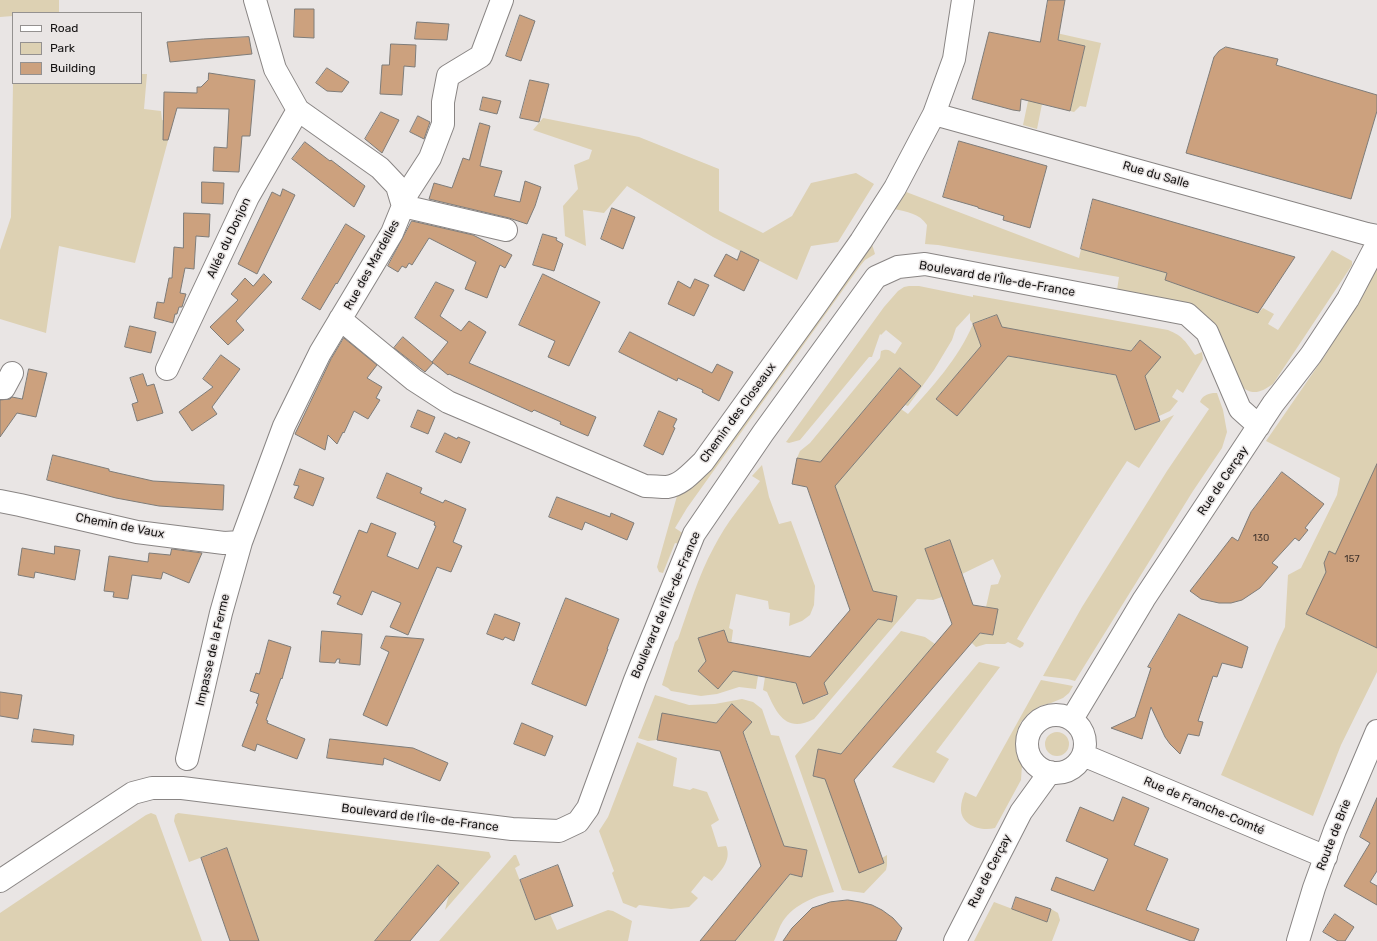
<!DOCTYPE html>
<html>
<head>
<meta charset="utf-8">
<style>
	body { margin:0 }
	#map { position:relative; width:1377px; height:941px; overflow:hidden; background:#e9e5e4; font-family:Rubik,sans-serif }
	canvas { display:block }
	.legend { position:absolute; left:12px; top:12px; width:130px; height:72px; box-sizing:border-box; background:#e9e5e4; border:1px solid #949190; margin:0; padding:5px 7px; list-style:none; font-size:12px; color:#151313 }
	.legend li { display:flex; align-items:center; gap:8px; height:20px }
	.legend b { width:20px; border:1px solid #949190 }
</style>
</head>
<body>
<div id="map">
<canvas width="1377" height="941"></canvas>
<ul class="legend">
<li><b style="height:5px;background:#fff"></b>Road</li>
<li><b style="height:11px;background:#ddd1b3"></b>Park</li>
<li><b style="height:11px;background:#cca17e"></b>Building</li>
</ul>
</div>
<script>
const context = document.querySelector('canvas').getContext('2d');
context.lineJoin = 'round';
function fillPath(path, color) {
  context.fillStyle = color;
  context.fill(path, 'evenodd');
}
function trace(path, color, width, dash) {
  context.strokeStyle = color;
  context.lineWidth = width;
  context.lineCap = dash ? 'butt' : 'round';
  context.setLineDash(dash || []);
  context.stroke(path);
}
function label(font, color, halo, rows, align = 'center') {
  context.font = font + ' Rubik,sans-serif';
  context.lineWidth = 3;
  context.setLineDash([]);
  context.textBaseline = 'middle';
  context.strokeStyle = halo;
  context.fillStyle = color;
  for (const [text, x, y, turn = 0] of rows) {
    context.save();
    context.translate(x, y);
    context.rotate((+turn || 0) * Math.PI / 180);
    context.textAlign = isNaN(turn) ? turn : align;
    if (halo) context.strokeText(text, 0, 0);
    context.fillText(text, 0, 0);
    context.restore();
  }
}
const green = new Path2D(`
	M0 0H59V13H13V16L0 17Z
	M1043 30 1101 43 1086 107 1080 106 1074 112 1070 111 1085 46 1049 38 1042 104 1037 129 1023 125Z
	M141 74H147L144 109 161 111 162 120 173 122 135 263 59 246 46 333 0 319V250L11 217 13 83H141Z
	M543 118 639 137 719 169V211L763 233 792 216 811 183 856 173 874 184 838 242 811 246 797 280 713 237 627 186 604 213 583 210 586 246 565 236 563 206 578 189 574 165 589 159 592 150 533 130Z
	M901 190 1079 258 1081 249 1167 273 1165 280 1258 313 1263 308 1274 314 1268 324 1278 330 1332 250 1352 261V265L1273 384C1260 393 1252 396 1240 385L1212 322 1201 312 1191 305 1180 301 1117 290 1119 277 938 245 925 244 927 225C919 213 907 212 894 209L871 241 875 254 865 260 860 266 687 508 675 528 684 534 679 544 675 543 663 573 659 572 657 567 677 496Z
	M1377 268V672L1341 745 1313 816 1221 775 1277 644 1285 627 1288 575 1301 568 1337 495 1340 478 1266 441 1326 354Z
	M909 286H919L973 297V295L1168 330C1183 336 1186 342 1195 355L1202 352 1203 359 1183 393 1177 389 1172 397 1178 401 1170 411 1159 416 1144 374 1161 357 1140 340 1129 352 1127 350 1006 328 1003 330 997 315 973 324 980 343 983 344 936 399 957 416 1005 359V355L1119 376 1117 379 1135 430 1161 421 1174 415 1139 468 1127 461C1089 519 1052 578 1017 639L1024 643 1023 646 1020 648 1008 642 1005 644H986L976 647 971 642 976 633 993 635 998 609 986 607 991 585 998 584 1001 576 993 559 962 574 950 540 942 597 933 600 917 599 814 719C787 733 777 715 767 692L763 690 765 677 799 683 797 686 803 704 828 695 823 680 876 619 892 622 896 596 877 592 874 594 834 484 835 483H837L901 409 908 414C933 386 958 359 973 324L970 320V313L969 314 956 328 952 340 934 370 908 406 905 405 921 386 900 368 819 464 817 462 797 458 800 451 810 443 880 358 881 351C888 348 890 351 895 354L902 343 886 330 881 335 880 334 872 357H869L800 440 789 443 786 442 884 307 898 291 904 287Z
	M1213 393H1217L1223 410 1227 432 1222 448 1193 491 1075 681 1068 679 1043 676 1082 607 1167 471 1209 409 1200 402C1202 396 1207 394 1213 393Z
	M762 465 769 497 779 524 791 521 815 586 814 605 810 615 802 621 789 626 790 613 769 609 768 601 736 594 729 628 733 630 731 645H729L723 630 699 638 705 657 708 659 698 671 718 688 731 670 758 676 756 689 739 687 717 694 701 696 671 691 668 688 662 685 675 642 678 639C689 608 698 576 714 547 726 523 744 502 760 481L752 476Z
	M901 631 925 637 935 644 839 756 818 750 813 776 829 779 859 872 884 863 882 858 887 855V865L886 870 864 893 842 890 795 756Z
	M979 662 1000 667 936 752 949 759 934 783 892 767Z
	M1041 680 1073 686 1069 693 1063 698 1051 703 1040 706 1028 714 1021 722 1017 732 1016 744 1017 756 1022 765 1021 780 995 828C981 832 960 825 961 808 961 802 963 797 965 792L976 797Z
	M655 695 689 705 715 704 742 699 753 702 762 709 771 735 779 736 834 892C815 896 795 904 783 921 779 927 777 935 774 941H735L788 877V874L802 876 807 851 787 846 785 849 745 736 742 734 752 722 732 704 718 720V724L657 740 648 741 638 738Z
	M1045 744a12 12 0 1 1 24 0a12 12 0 1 1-24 0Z
	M637 742 677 758 673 786 690 790 693 788 707 792 719 820 711 825 718 847 726 846C732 860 721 871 712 881L704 876 691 892 698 898 689 907 671 909 639 905 636 908 623 903 612 873 614 871 599 831 608 817Z
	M151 813 156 815 202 941H0V913L146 815Z
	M178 813 489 852 491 857 445 910 449 894 438 866 375 941H259L227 848 189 862 174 821 175 815Z
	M514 855H516L520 865 515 868 535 920 550 914 557 930 608 910 613 911 632 921 628 941H439Z
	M994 902 1047 922 1051 909 1058 913 1060 920 1052 941H974Z`);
const building = new Path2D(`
	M1048 0H1065L1058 40 1085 46 1070 111 1021 99 1020 111 1013 110 972 99 989 32 1040 42Z
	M295 9H314V38L294 37Z
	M520 15 535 21 521 61 506 56Z
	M417 22 449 24 447 40 415 39Z
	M249 37 252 54 170 62 167 42 203 39Z
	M391 44 416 45 415 67 404 66 402 95 380 94 382 65H389Z
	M1226 47 1278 59 1276 65 1377 95V111L1351 199 1186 153 1214 57 1219 51Z
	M327 68 349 82 342 92 327 91 316 83Z
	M209 73 255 80 250 136H242L239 172 213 171 214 147 227 148 229 109 177 108 168 140H163L164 92 197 93V87H201L208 80Z
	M530 80 549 84 539 122 520 118Z
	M483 97 501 101 497 114 480 110Z
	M381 112 399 120 382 153 365 139Z
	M418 116 430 122 424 139 410 132Z
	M480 123 490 126 480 166 502 171 494 196 520 202 525 181 541 187 535 206 527 224 509 218 429 199 434 183 452 188 463 158 469 160Z
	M959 141 1047 166 1030 228 1003 220 1004 216 978 208V207L943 197Z
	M305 142 330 161 331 160 365 186 354 207 292 159Z
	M202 182 224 183 223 204 202 203Z
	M283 189 295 195 257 274 238 264 272 192 280 196Z
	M1093 199 1295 257 1258 313 1165 280 1167 273 1081 249Z
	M612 208 635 217 623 249 601 239Z
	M184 213 210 214 209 237 196 236 194 269 185 268 180 293 186 294 182 307H179L177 314H175L173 323 154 318 157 302 164 303 169 278H172L174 247 183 248Z
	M412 221 473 235 512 255 505 268 500 265 487 298 465 289 476 262 429 238 412 265 409 263 406 268 402 266 398 272 388 266Z
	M346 224 365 236 337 284 336 283 320 310 302 299Z
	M543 234 557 238 556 240 563 244 554 271 533 265Z
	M741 251 759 260 744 291 714 276 726 254 737 260Z
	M264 274 272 282 236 321 244 330 228 345 210 327 238 300 231 294 245 278 253 286Z
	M543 274 600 302 569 366 548 357 555 341 519 325Z
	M695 279 709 285 694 316 668 304 678 281 690 288Z
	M436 282 454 290 440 316 461 331 469 321 486 332 469 363 596 417 588 436 560 424 561 422 534 410 532 412 449 374 448 375 432 362 448 342 415 318Z
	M997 315 1002 327 1131 351 1140 340 1161 357 1145 376 1160 421 1135 430 1116 375 1008 356 957 416 936 399 981 346 973 324Z
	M130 326 156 332 151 353 125 347Z
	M630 332 712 373 717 364 733 372 719 401 702 392 703 390 678 378 677 381 619 352Z
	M403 337 433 363 425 372 394 348Z
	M344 338 377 365 367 378 382 387 376 398 380 400 368 419 354 411 344 433 343 432 337 444 328 435 325 450 295 434 331 359Z
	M221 355 240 369 212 407 217 414 192 431 179 412 213 387 203 379Z
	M900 368 921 386 835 486 873 591 897 596 892 622 878 619 824 683 828 694 803 704 796 683 733 671 718 689 698 671 706 661 698 638 724 630 728 642 810 657 850 610 807 487 792 484 797 458 820 462Z
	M29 369 47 373 36 417 17 413 0 437V400L10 399 12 397 22 399Z
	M143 374 147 386 154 384 163 413 137 421 132 404 138 402 130 378Z
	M418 410 435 417 428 434 411 427Z
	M659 411 677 419 673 427 675 428 663 455 644 446Z
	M445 433 457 439 458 437 470 442 461 463 436 452Z
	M53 455 109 469V471L153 481 224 485 223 510 159 506 116 498 47 480Z
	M1377 464V648L1306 614 1326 572 1324 563 1329 551 1335 554Z
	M300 469 324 478 313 506 294 498 299 486 294 485Z
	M1282 472 1324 504 1305 528 1308 530 1299 541 1295 538 1272 563 1278 567 1260 588 1242 600 1231 603H1219L1201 599 1190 591 1232 537 1238 541 1251 512Z
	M387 473 422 488 420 493 443 503 445 500 466 509 453 542 462 546 451 572 437 567 408 635 390 627 401 603 372 591 362 615 337 604 341 596 333 593 359 530 367 533 371 523 396 533 387 556 418 569 436 526 434 525 435 522 377 498Z
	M557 497 610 517 611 513 634 523 627 540 585 522 582 530 549 517Z
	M950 540 973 605 998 609 993 635 980 633 854 780 884 863 859 873 825 779 813 776 818 749 841 754 952 624 925 549Z
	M55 546 80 550 75 580 35 572 34 578 18 575 22 548 54 554Z
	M172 549 202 553 189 583 163 572 161 579 132 575 128 599 113 597 114 592 104 591 109 556 148 562 149 553 170 555Z
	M566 598 619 619 607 649H608L586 706 532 684Z
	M495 614 520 623 514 641 505 637 503 640 487 634Z
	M1179 614 1248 647 1242 668 1222 663 1217 677 1213 676 1198 721 1203 722 1199 736 1188 734 1180 754 1170 744 1165 737 1151 707 1142 739 1111 728 1135 717 1151 668 1148 667Z
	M322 631 362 634 360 665 339 663 340 659H337L335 663 320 662Z
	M386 636 424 639 387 726 363 715 389 652 381 648Z
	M269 640 291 647 282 679 281 678 266 720 268 721 267 723 305 739 297 759 257 744 255 751 242 746 258 704 256 703 259 694 250 691 256 673 259 674Z
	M0 692 22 695 18 719 0 716Z
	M732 704 752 722 743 732 784 846 807 850 802 877 790 874 735 941H700L761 866 720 751 657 740 662 713 716 723Z
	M522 723 553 736 545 756 514 744Z
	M34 729 74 735 73 745 32 742Z
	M330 739 413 748 448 763 440 781 384 758 383 765 327 758Z
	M1123 797 1149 808 1134 845 1168 859 1146 910 1199 929 1194 941H1191L1051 890 1056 877 1094 891 1108 859 1066 841 1080 807 1113 821Z
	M1377 798V871L1370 882 1377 886V905L1344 886 1370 843 1360 837Z
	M227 848 259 941H230L201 858Z
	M438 865 459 883 410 941H375Z
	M558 865 573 906 535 920 520 880Z
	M1016 897 1051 909 1047 922 1012 909Z
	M848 900 860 902 872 905 882 910 893 918 902 928 896 941H783L792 928 812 908 830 902Z
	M1335 914 1354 927 1345 941H1338L1323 932Z`);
const minor = new Path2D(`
	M502 0 481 56 448 76 443 102V124L430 158 408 192 403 206 506 230
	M934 114 1367 234 1377 236
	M340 319 414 380 448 402 645 486C652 486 660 487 667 487 682 485 693 471 703 462L816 305 861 241 895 188 934 114 954 59 963 0
	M167 369 248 197 298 110
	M0 388H4L12 373
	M0 501 20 505 137 532 224 543 241 542
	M1027 744a29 29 0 1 1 58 0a29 29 0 1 1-58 0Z
	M1072 719 1144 599 1273 404 1311 355 1348 299 1377 244
	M1083 755 1326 857
	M187 759 221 613 241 542 284 426 320 353 392 233 403 206 397 186 380 168 298 110 275 69 255 0
	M0 881 133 793 152 788H182L512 829 559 831 578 822 588 808 635 680 694 534 763 433 876 277 898 267 925 264 1187 314 1207 332 1240 409 1259 426
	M955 941 1021 812 1050 772
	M1298 941 1314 888 1335 830 1377 731`);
const numberNames = [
	["130",1261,538],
	["157",1352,559]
];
const streetNames = [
	["Rue du Salle",1156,175,16],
	["Allée du Donjon",229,238,-65],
	["Rue des Mardelles",372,265,-61],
	["Boulevard de l'Île-de-France",997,279,10],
	["Chemin des Closeaux",738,413,-54],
	["Rue de Cerçay",1223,481,-56],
	["Chemin de Vaux",120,526,11],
	["Boulevard de l'Île-de-France",666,605,-67],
	["Impasse de la Ferme",213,650,-77],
	["Rue de Franche-Comté",1204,806,23],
	["Boulevard de l'Île-de-France",420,818,7],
	["Route de Brie",1334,835,-69],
	["Rue de Cerçay",990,871,-63]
];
fillPath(green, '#ddd1b3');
fillPath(building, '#cca17e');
trace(building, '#7e7c79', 1);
trace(minor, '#898584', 24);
trace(minor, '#fff', 22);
label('10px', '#43362e', null, numberNames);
label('12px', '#151313', '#e9e5e4', streetNames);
</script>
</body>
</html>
